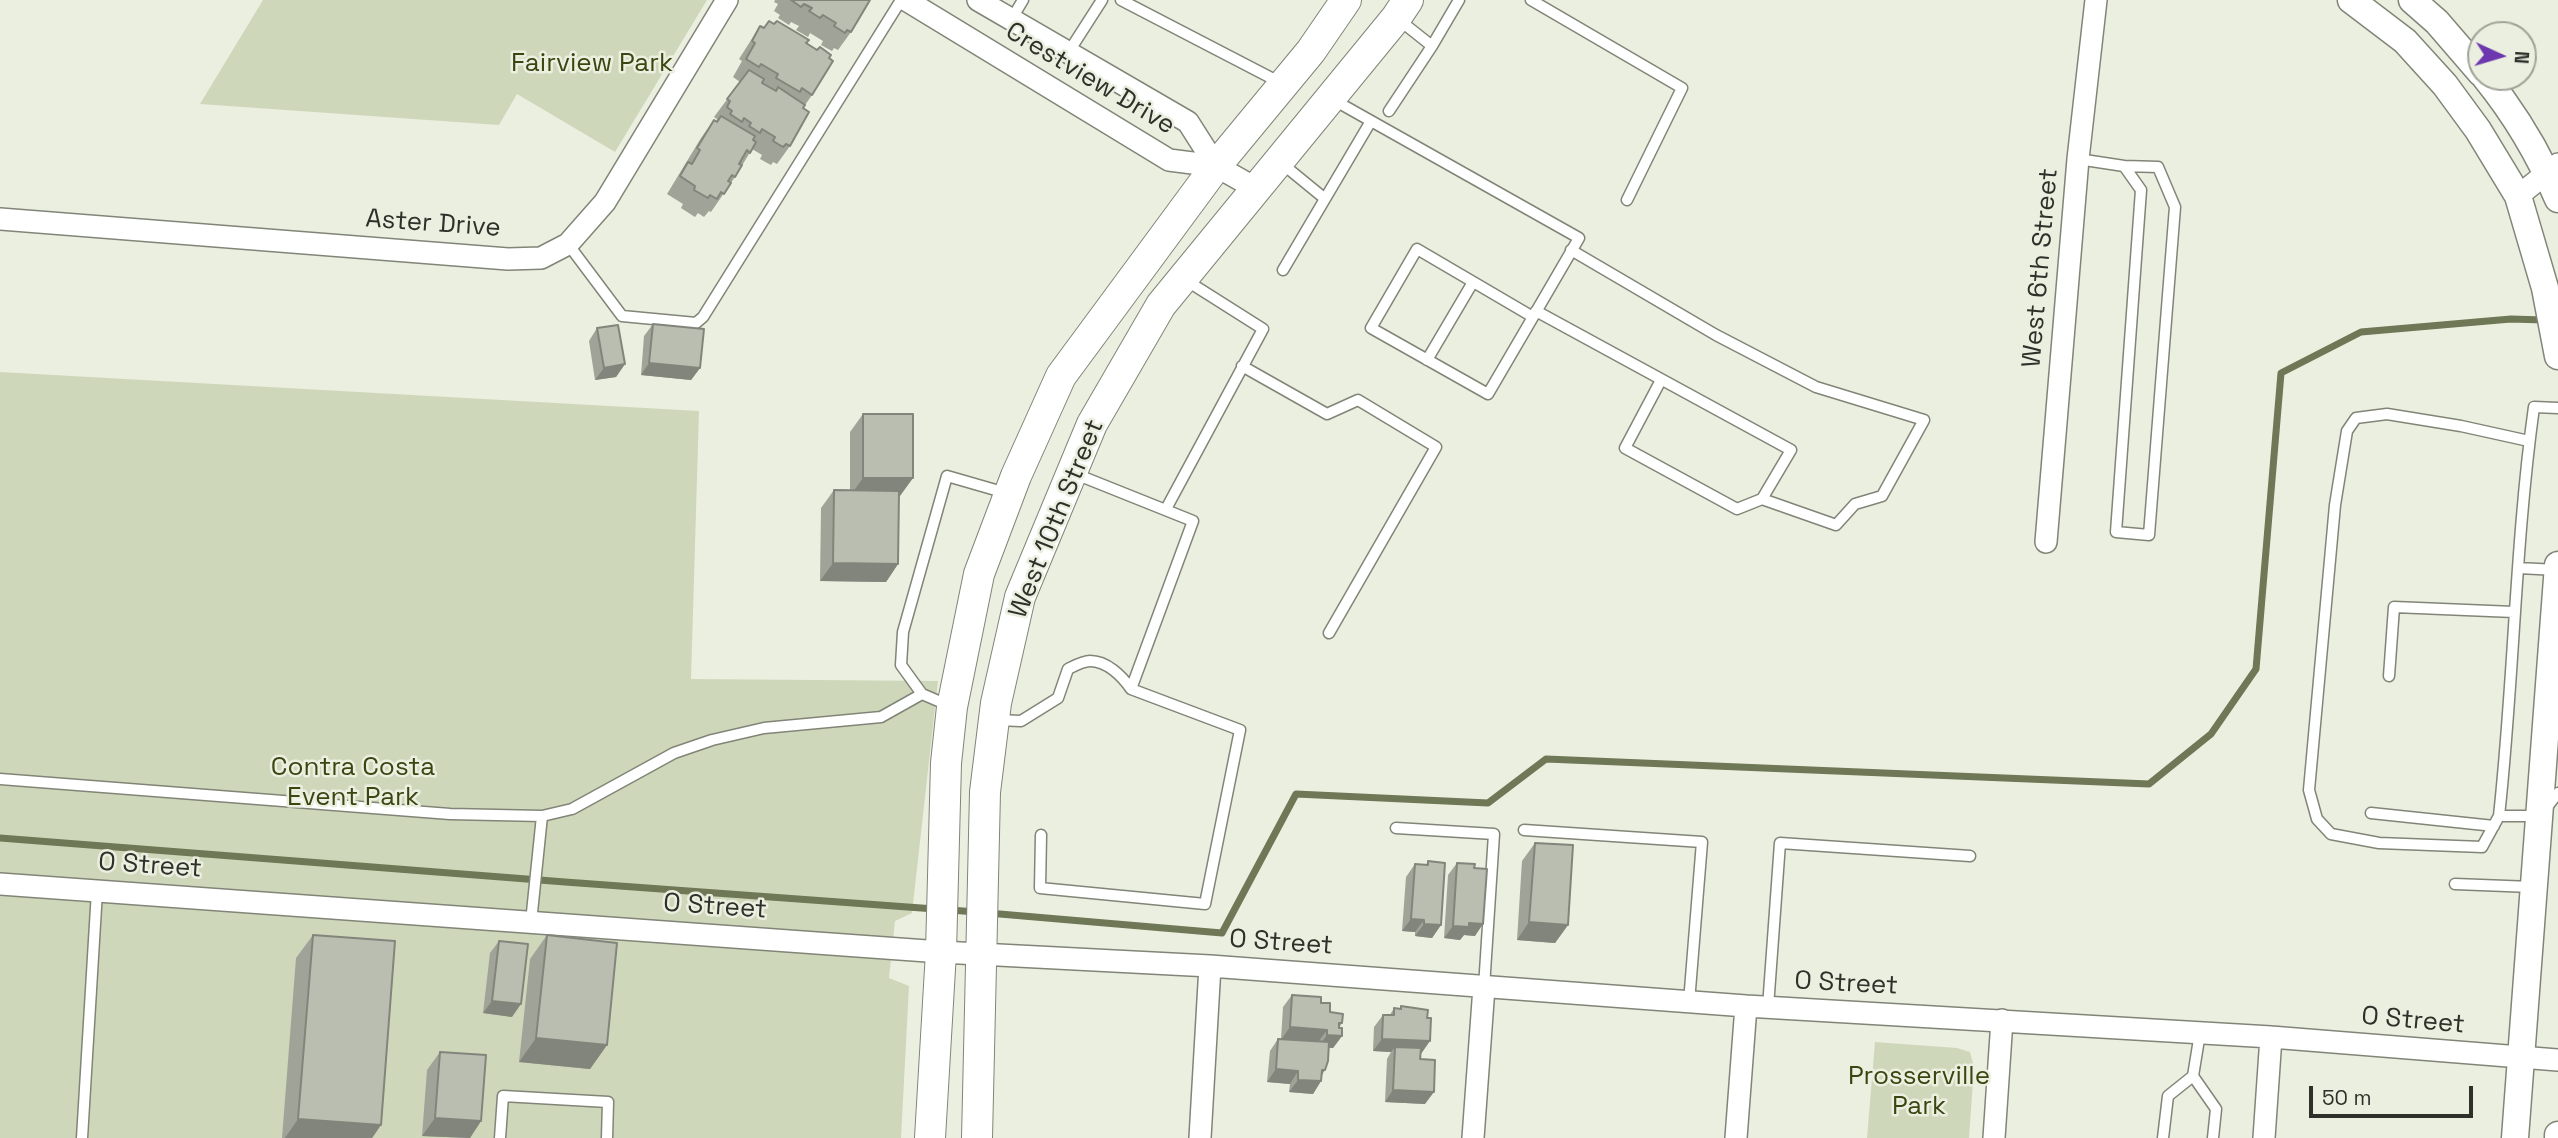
<!DOCTYPE html>
<html>
<head>
<meta charset="utf-8">
<style>
	body { margin:0 }
	#map { position:relative; width:2558px; height:1138px; overflow:hidden; background:#ebefe0; font-family:"Space Grotesk",sans-serif }
	canvas { display:block }
	.north { position:absolute; left:2467px; top:21px; width:70px; height:70px; box-sizing:border-box; background:#ebefe0; border:2px solid #9fa397; border-radius:50%; rotate:94deg; font-size:19px; font-weight:700; line-height:28px; text-align:center; color:#2e302a }
	.north::after { content:''; display:block; margin:auto; width:24px; height:32px; background:#6d38af; clip-path:polygon(50% 0,100% 100%,50% 72%,0 100%) }
	.scale { position:absolute; left:2309px; top:1086px; width:164px; height:32px; box-sizing:border-box; border:4px solid #2e302a; border-top:0; padding-left:9px; font-size:21px; line-height:24px; white-space:nowrap; color:#2e302a; -webkit-text-stroke:5px #ebefe0; paint-order:stroke }
</style>
</head>
<body>
<div id="map">
<canvas width="2558" height="1138"></canvas>
<div class="north">N</div>
<div class="scale">50 m</div>
</div>
<script>
const context = document.querySelector('canvas').getContext('2d');
context.lineJoin = 'round';
function fillPath(path, color) {
  context.fillStyle = color;
  context.fill(path, 'evenodd');
}
function trace(path, color, width, dash) {
  context.strokeStyle = color;
  context.lineWidth = width;
  context.lineCap = dash ? 'butt' : 'round';
  context.setLineDash(dash || []);
  context.stroke(path);
}
function label(font, color, halo, rows, align = 'center') {
  context.font = font + ' "Space Grotesk",sans-serif';
  context.lineWidth = 5;
  context.setLineDash([]);
  context.textBaseline = 'middle';
  context.strokeStyle = halo;
  context.fillStyle = color;
  for (const [text, x, y, turn = 0] of rows) {
    context.save();
    context.translate(x, y);
    context.rotate((+turn || 0) * Math.PI / 180);
    context.textAlign = isNaN(turn) ? turn : align;
    if (halo) context.strokeText(text, 0, 0);
    context.fillText(text, 0, 0);
    context.restore();
  }
}
const green = new Path2D(`
	M263 0H707L615 152 517 94 499 125 200 104Z
	M0 372 699 411 691 679 938 681 912 913 895 921 889 978 909 986 901 1138H0Z
	M1875 1042 1957 1048 1970 1052 1974 1067 1969 1138H1867Z`);
const stream = new Path2D(`
	M0 838 565 882 935 909
	M950 910 976 912
	M988 913 1222 933 1296 794 1488 803 1546 759 2149 784 2211 734 2256 669 2281 373 2361 332 2511 319 2544 320`);
const service = new Path2D(`
	M1121 0 1281 83
	M1531 0 1682 88 1627 200
	M1011 20 1023 0
	M1432 46 1459 0
	M1068 53 1102 0
	M1332 99 1579 238 1533 317 1417 249 1371 328 1488 394 1533 317
	M1389 111 1432 46 1398 19
	M2078 159 2124 166 2141 190 2116 532 2149 535 2175 207 2158 167 2124 166
	M1280 162 1324 198
	M568 244 622 316 696 323 703 317 901 0
	M1283 270 1371 121
	M1536 311 1791 450 1762 499 1836 525 1855 504 1882 496 1924 420 1816 387 1716 335 1571 250
	M1427 360 1473 282
	M1242 366 1327 414 1358 400 1436 447 1329 633
	M1661 380 1625 448 1737 509 1762 499
	M2529 441 2461 426 2387 414 2356 418 2347 431 2335 505 2309 790 2317 819 2331 834 2379 843 2482 847 2499 816C2514 680 2515 543 2534 407L2558 408
	M1166 509 1263 329 1184 279
	M2518 568 2558 570
	M2389 676 2394 607 2514 612
	M950 706 922 694 901 665 903 632 947 476 1006 493
	M996 720 1021 721 1058 698 1068 669C1074 666 1083 661 1090 661 1107 661 1122 676 1131 689
	M0 779 450 814 542 816 572 809 674 753 712 740 764 728 881 717 922 694
	M2371 813 2494 826
	M2499 816H2540L2558 793
	M1396 828 1494 834 1484 987
	M1524 830 1702 842 1689 1002
	M1041 835 1040 888 1205 904 1240 730 1131 689 1193 521 1073 473
	M2455 884 2532 887
	M531 922 542 816
	M1768 1007 1780 843 1970 856
	M2193 1076 2216 1109 2213 1138
	M82 1138 97 891
	M500 1138 503 1096 608 1102 607 1138
	M2163 1138 2168 1096 2193 1076 2200 1033`);
const minor = new Path2D(`
	M906 0 1169 160 1216 166 1255 188
	M978 0 1188 122 1216 166
	M2518 196 2558 164
	M0 219 508 259 541 258 568 244 605 202 727 0
	M2046 542 2078 159 2096 0
	M0 884 941 952 1210 966 1746 1006 2271 1037 2558 1060
	M1200 1138 1210 966
	M1473 1138 1484 987
	M1736 1138 1746 1006
	M1994 1138 2002 1020
	M2264 1138 2271 1037`);
const tertiary = new Path2D(`
	M2351 0 2405 41 2445 85 2478 130 2518 196 2545 288 2558 356
	M2412 0 2437 22 2481 73
	M2485 77C2515 114 2540 156 2558 199
	M2515 1138 2558 565
	M2558 1138V1135`);
const secondary = new Path2D(`
	M930 1138 941 952 946 763 952 707 979 574 1016 476 1061 376 1216 166 1311 51 1346 0
	M977 1138 985 792 996 703 1020 597 1092 424 1161 305 1396 18 1408 0`);
const wall = new Path2D(`
	M775 0H870L851 32 838 50 834 48 832 51 821 45 823 41 810 33 808 37 796 30 799 26 791 22 789 25 778 18 780 15 774 11 778 4 774 2Z
	M760 26 806 43 812 95 803 108 790 146 777 164 773 162 771 165 760 159 762 155 752 149 735 177 711 212 709 211 704 217 698 213 695 217 681 208 683 204 667 194 701 138 714 120 716 122 717 119 714 117 740 82 733 77 742 61 739 59Z
	M653 324 700 368 691 380 641 375 644 336Z
	M597 328 625 364 616 377 595 380 589 341Z
	M863 414 913 478 899 496 898 564 886 582 820 581 821 508 834 490H850V432Z
	M1535 843 1568 925 1555 943 1517 940 1522 861Z
	M1428 861 1441 925 1432 938 1415 936V932L1402 931 1406 877 1415 864 1426 865Z
	M1457 863 1475 936 1464 935 1460 940 1444 938 1448 875Z
	M313 935 381 1125 372 1138H282L296 958Z
	M547 935 607 1045 590 1069 519 1062 530 959Z
	M499 941 512 1017 483 1013 490 953Z
	M1292 995 1321 1003 1342 1023 1339 1028 1342 1036 1333 1048H1329L1322 1076 1321 1081 1313 1094 1289 1092 1290 1084 1267 1082 1270 1051 1278 1039H1281L1283 1007Z
	M1401 1006 1421 1054 1425 1104 1385 1102 1387 1059 1391 1052 1373 1051 1374 1027 1383 1015H1390L1394 1008 1400 1009Z
	M440 1052 481 1121 470 1138 422 1136 427 1070Z`);
const shadedWall = new Path2D(`
	M649 363 700 368 691 380 641 375Z
	M625 364 616 377 595 380 604 368Z
	M863 478H913L900 496H850Z
	M833 563 898 564 886 582 820 581Z
	M1411 919 1424 920 1415 932 1402 931Z
	M1529 922 1568 925 1555 943 1517 940Z
	M1469 923 1483 924 1475 936 1464 935 1460 940 1444 938 1453 926Z
	M1424 924 1441 925 1432 938 1415 936Z
	M492 1001 521 1004 512 1017 483 1013Z
	M1290 1027 1327 1030 1318 1042 1281 1040Z
	M1327 1035 1342 1036 1333 1048 1318 1047Z
	M536 1038 607 1045 590 1069 519 1062Z
	M1382 1039 1430 1041 1421 1054 1395 1047 1391 1052 1373 1051Z
	M1276 1069 1298 1071 1290 1084 1267 1082Z
	M1322 1070H1325L1318 1081H1321L1313 1094 1289 1092 1298 1080Z
	M1393 1090 1434 1092 1425 1104 1385 1102Z
	M435 1118 481 1121 470 1138 422 1136Z
	M298 1119 381 1125 372 1138H285Z`);
const building = new Path2D(`
	M791 0H870L851 32 847 30 845 33 834 26 836 23 823 15 820 18 809 11 812 8 804 4 801 7Z
	M769 21 774 24 777 21 809 40 806 43 817 50 820 47 831 55 829 58 833 61 812 95 802 88 800 92 776 78 778 74 761 64 759 67 746 59 755 43 752 41 760 26 764 28Z
	M749 70 764 79 762 83 776 91 778 87 805 105 803 108 809 112 790 146 786 144 783 147 773 141 775 137 762 129 760 133 749 126 751 123 744 118 742 122 730 114 732 111 727 107 730 101 727 99Z
	M721 116 755 136 753 140 756 142 750 153 747 150 739 164 742 165 735 177 732 175 728 181 731 183 724 194 721 192 717 199 710 195 708 198 694 190 695 186 680 176 688 162 692 164 700 150 697 148 714 120 717 122Z
	M653 324 704 329 700 368 649 363Z
	M618 325 625 364 604 368 597 328Z
	M863 414H913V478H863Z
	M834 490 899 491 898 564 833 563Z
	M1535 843 1573 845 1568 925 1529 922Z
	M1428 861 1445 863 1441 925 1424 924V920L1411 919 1415 864 1428 865Z
	M1457 863 1475 864 1474 868 1487 869 1483 924 1469 923V927L1453 926Z
	M313 935 395 941 381 1125 298 1119Z
	M547 935 617 943 607 1045 536 1038Z
	M499 941 528 944 521 1004 492 1001Z
	M1292 995 1321 997V1003H1330V1012L1343 1014 1342 1023H1339V1028H1342V1036L1327 1035V1030L1290 1027Z
	M1401 1006 1428 1010 1427 1018H1431L1430 1041 1382 1039 1383 1015H1394V1008L1401 1009Z
	M1278 1039 1329 1042 1328 1061 1325 1070H1322L1321 1081 1298 1080V1071L1276 1069Z
	M1395 1047 1421 1048 1420 1059 1435 1060 1434 1092 1393 1090Z
	M440 1052 486 1055 481 1121 435 1118Z`);
const parkNames = [
	["Fairview Park",592,64],
	["Contra Costa",353,768],
	["Event Park",353,798],
	["Prosserville",1919,1077],
	["Park",1919,1107]
];
const streetNames = [
	["Crestview Drive",1090,79,31],
	["Aster Drive",433,224,4],
	["West 6th Street",2041,268,-85],
	["West 10th Street",1057,519,-68],
	["O Street",150,866,4],
	["O Street",715,907,4],
	["O Street",1281,943,4],
	["O Street",1846,984,3],
	["O Street",2413,1021,5]
];
fillPath(green, '#cfd7ba');
trace(stream, '#6e7756', 7);
trace(service, '#818577', 13);
trace(minor, '#818577', 24);
trace(tertiary, '#818577', 29);
trace(secondary, '#818577', 32);
trace(service, '#fff', 10);
trace(minor, '#fff', 21);
trace(tertiary, '#fff', 26);
trace(secondary, '#fff', 30);
fillPath(wall, '#a0a397');
fillPath(shadedWall, '#82857b');
fillPath(building, '#babeb0');
trace(building, '#82857b', 2);
label('26px', '#3b4510', '#ebefe0', parkNames);
label('26px', '#2e302a', '#ebefe0', streetNames);
</script>
</body>
</html>
